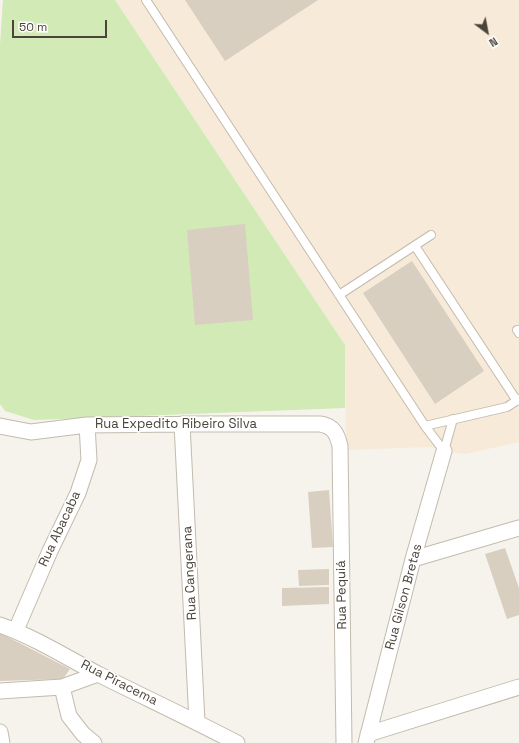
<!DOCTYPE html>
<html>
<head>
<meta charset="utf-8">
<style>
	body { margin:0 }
	#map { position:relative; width:519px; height:743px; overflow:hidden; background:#f6f3ec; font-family:"Space Grotesk",sans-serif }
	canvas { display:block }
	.north { position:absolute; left:467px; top:12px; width:40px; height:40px; -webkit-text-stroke:3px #fff; paint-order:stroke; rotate:148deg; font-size:11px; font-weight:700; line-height:16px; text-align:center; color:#4b4439 }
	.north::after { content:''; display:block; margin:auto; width:14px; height:18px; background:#4b4439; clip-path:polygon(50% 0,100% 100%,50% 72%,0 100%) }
	.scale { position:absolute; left:12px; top:20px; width:95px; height:18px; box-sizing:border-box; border:2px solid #4b4439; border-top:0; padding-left:5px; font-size:12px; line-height:14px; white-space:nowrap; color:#4b4439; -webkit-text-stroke:3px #fff; paint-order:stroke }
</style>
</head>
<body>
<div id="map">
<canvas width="519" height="743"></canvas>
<div class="north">N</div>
<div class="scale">50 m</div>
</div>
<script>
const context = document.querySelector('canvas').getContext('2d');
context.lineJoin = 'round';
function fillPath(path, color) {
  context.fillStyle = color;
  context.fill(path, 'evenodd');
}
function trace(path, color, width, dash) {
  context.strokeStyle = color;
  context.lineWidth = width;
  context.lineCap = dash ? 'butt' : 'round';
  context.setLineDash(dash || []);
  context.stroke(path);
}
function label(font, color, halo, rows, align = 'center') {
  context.font = font + ' "Space Grotesk",sans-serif';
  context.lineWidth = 3.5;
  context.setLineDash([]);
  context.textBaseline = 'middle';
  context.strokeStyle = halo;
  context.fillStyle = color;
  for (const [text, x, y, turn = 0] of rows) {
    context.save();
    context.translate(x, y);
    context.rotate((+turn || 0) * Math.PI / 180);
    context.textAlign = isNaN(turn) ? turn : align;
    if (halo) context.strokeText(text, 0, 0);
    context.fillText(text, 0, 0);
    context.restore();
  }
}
const commercial = new Path2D(`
	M115 0H519V442L465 454 451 452 429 447 346 450 345 345Z`);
const green = new Path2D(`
	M3 0H115L345 345V408L34 420 5 411 0 404V45Z`);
const building = new Path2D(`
	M185 0H318L225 61Z
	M245 224 253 320 195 325 187 230Z
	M412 261 484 371 435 404 363 293Z
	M329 490 333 547 312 548 308 492Z
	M505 548 519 588V615L507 619 485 554Z
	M329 569V585L299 586 298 570Z
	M329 587V604L282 606V588Z
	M0 633 70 669 63 679 0 681Z`);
const lane = new Path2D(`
	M146 0 425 426 444 451
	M415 246 517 401
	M339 295 431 235
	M517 330 519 333
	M425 426 507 407 519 399
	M444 451 453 419`);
const street = new Path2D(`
	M182 424 197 722
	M0 426 31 432 87 425 182 424H320C333 426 337 433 340 446L344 743
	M413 559 519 528
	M0 625C34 637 66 657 98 674 144 697 191 719 237 743
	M16 630 50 551 78 493 89 460 87 425
	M62 687 69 716 83 734 94 743
	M0 691 62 687 98 674
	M0 732 2 743
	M368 734 519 687
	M366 743 413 559 444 451`);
const streetNames = [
	["Rua Expedito Ribeiro Silva",176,424],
	["Rua Abacaba",60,529,-65],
	["Rua Cangerana",190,573,-93],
	["Rua Pequiá",342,595,-91],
	["Rua Gilson Bretas",404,597,-75],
	["Rua Piracema",119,683,27]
];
fillPath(commercial, '#f7ead8');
fillPath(green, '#d2eab5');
fillPath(building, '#d8cfc1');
trace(lane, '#c2bbae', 10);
trace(street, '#c2bbae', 17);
trace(lane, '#fff', 8);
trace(street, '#fff', 15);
label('13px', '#4b4439', '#fff', streetNames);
</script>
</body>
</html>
